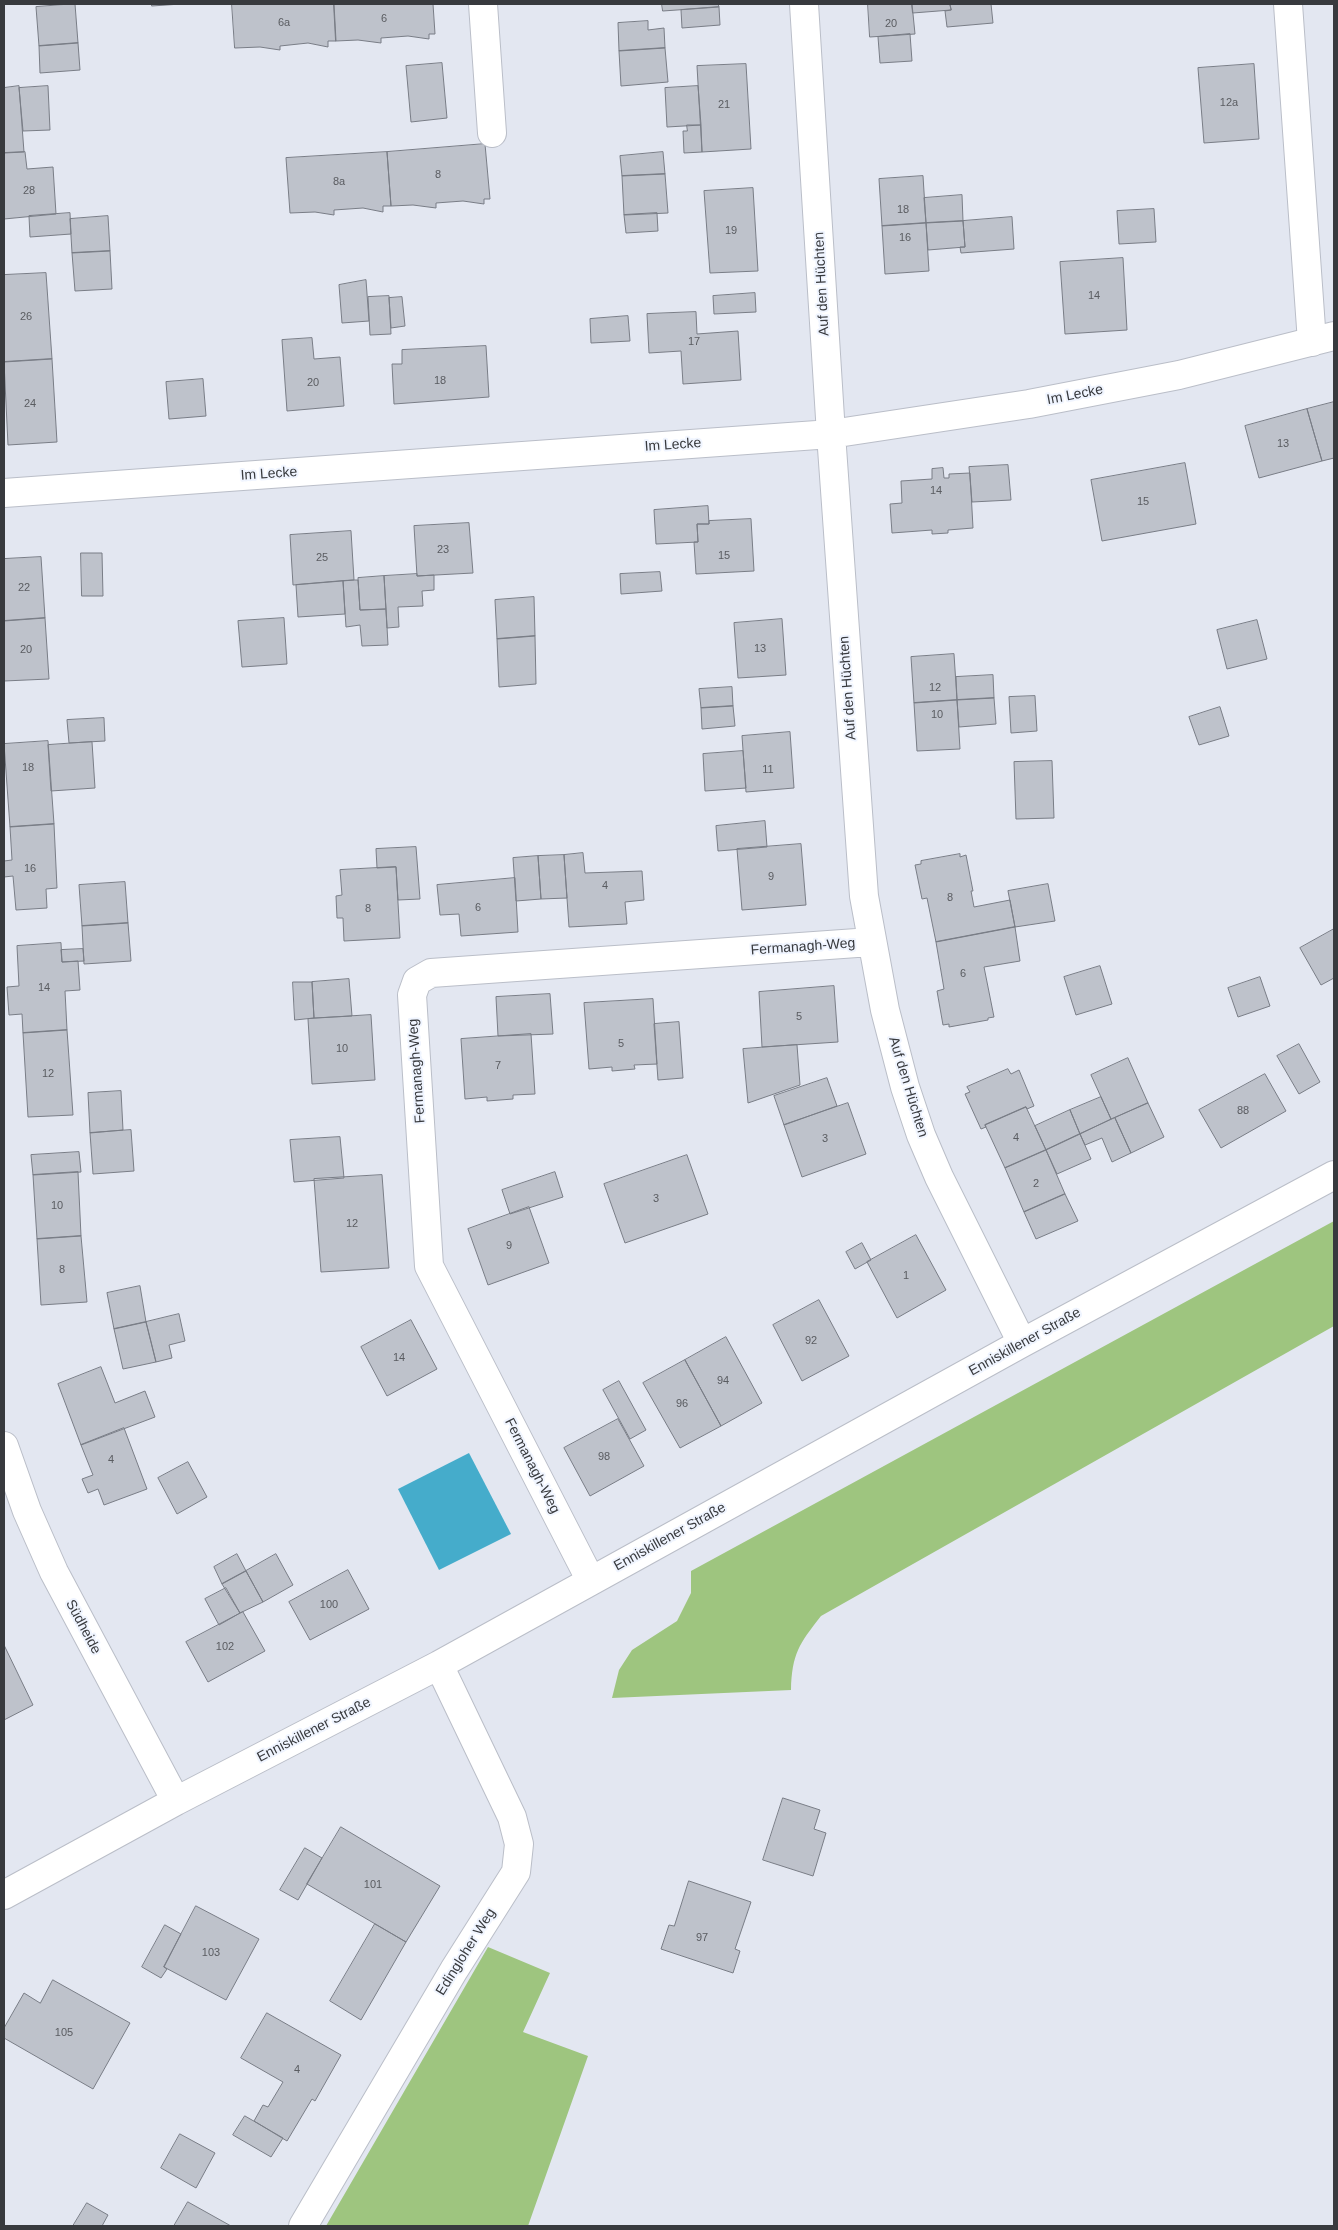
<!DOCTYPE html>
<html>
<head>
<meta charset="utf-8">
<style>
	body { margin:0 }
	#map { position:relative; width:1338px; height:2230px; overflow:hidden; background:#e3e7f1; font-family:Helvetica,sans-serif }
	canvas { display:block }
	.frame { position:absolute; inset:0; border:5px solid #383a3e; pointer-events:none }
</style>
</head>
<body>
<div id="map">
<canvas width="1338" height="2230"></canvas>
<div class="frame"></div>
</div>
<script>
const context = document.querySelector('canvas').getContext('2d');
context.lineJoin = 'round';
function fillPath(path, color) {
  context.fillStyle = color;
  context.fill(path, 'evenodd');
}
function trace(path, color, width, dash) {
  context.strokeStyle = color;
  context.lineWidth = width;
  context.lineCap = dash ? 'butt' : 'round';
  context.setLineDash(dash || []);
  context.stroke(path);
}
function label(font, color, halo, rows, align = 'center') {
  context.font = font + ' Helvetica,sans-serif';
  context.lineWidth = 4;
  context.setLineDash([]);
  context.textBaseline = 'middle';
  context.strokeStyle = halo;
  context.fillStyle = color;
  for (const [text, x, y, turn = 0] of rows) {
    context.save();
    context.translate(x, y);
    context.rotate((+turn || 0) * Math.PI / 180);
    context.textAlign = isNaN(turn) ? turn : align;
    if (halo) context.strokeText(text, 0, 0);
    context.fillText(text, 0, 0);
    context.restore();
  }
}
const forest = new Path2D(`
	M1334 1221V1326L821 1616C799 1644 792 1654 791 1690L612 1698 619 1670 632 1650 677 1621 691 1593V1571Z
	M488 1947 550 1973 523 2032 588 2056 528 2226H326Z`);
const water = new Path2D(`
	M469 1453 511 1534 439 1570 398 1489Z`);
const building = new Path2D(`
	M75 4 78 43 39 46 36 7Z
	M152 4H181L152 6Z
	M232 4H334L336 41H328V47L308 43 280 46V50L260 47 235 48Z
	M334 4H433L435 34H429V39L408 36 381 38V43L358 40 336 41Z
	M662 4H718L719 7 663 11Z
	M868 4H912L915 34 870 37Z
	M912 4H950L951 10 913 13Z
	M950 4H991L993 23 947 27 945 11 951 10Z
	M719 7 720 25 682 28 681 10Z
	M648 21V30L664 28 665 48 619 51 618 23Z
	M910 34 912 61 880 63 878 37Z
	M78 43 80 70 40 73 39 46Z
	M665 48 668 82 621 86 619 51Z
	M442 63 447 118 411 122 406 66Z
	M746 64 751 149 702 152 697 66Z
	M1254 64 1259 139 1204 143 1198 68Z
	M19 86 24 152 4 153V88Z
	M48 86 50 130 23 131 19 88Z
	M698 86 701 125 667 127 665 88Z
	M687 125H701L702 152 684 153 683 131H687Z
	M485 144 490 199H484V204L463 201 436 203V208L413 205 391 206 387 152Z
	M25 152 27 169 53 167 56 214 4 219V153Z
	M387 152 391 206H383V212L363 208 334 210V215L315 212 290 213 286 158Z
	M663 152 665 174 622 176 620 156Z
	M665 174 668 213 624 215 622 176Z
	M923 176 926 223 882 226 879 179Z
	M753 188 758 271 710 273 704 191Z
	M962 195 963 221 926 223 924 198Z
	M1154 209 1156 242 1119 244 1117 211Z
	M70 213 71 234 30 237 29 216Z
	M657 213 658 231 626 233 624 215Z
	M108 216 110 251 72 253 70 219Z
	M1012 217 1014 249 961 253 960 247H965L963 221Z
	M963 221 965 247 928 250 926 223Z
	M926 223 929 271 885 274 882 226Z
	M110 251 112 289 75 291 72 253Z
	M1123 258 1127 330 1065 334 1060 262Z
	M46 273 52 359 4 362V275Z
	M366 280 369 321 342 323 339 285Z
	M755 293 756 312 714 314 713 296Z
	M389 296 391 334 370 335 368 297Z
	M402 297 405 326 391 328 389 298Z
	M696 312 697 334 738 331 741 380 683 384 681 351 649 353 647 314Z
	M628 316 630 341 591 343 590 319Z
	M312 338 314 359 340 357 344 406 287 411 282 340Z
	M486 346 489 397 394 404 392 364H402V350Z
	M52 359 57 442 8 445 4 362Z
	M203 379 206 416 169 419 166 382Z
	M1334 402V458L1322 461 1307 409Z
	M1307 409 1322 461 1259 478 1245 426Z
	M1185 463 1196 524 1102 541 1091 480Z
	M1008 465 1011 500 972 502 969 467Z
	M943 468 944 478H949V474L970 473 973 528 948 530V533L932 534V530L892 533 890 504 902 503 901 481 932 479V469Z
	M708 506 709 524H697L698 542 656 544 654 510Z
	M751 519 754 571 696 574 694 542H698L697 524H709V521Z
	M469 523 473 573 417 576 414 526Z
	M351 531 354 580 293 585 290 535Z
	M81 553H102L103 596H82Z
	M41 557 45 618 4 621V559Z
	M660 572 662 591 621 594 620 574Z
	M417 574V576L434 575V590L422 591 423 606 398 607 399 627 387 628 384 576Z
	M384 576 386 609 360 610 358 578Z
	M354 580H358L360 610 386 609 388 645 362 646 360 625 346 627 343 581Z
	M343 581 345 614 298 617 296 585Z
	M534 597 535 636 497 639 495 600Z
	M45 618 49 679 4 681V621Z
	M284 618 287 664 242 667 238 621Z
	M782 619 786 675 738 678 734 623Z
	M1257 620 1267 659 1227 669 1217 630Z
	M535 636 536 684 499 687 497 639Z
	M954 654 957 700 914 703 911 657Z
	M993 675 994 698 957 700 956 677Z
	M732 687 733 706 701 708 699 689Z
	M1035 696 1037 731 1011 733 1009 697Z
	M994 698 996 724 959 727 957 700Z
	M957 700 960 749 917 751 914 703Z
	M733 706 735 726 702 729 701 708Z
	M1220 707 1229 736 1199 745 1189 717Z
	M104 718 105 741 69 743 67 720Z
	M790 732 794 788 746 792 742 736Z
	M48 741 54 824 10 827 4 744Z
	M92 742 95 788 51 791 48 745Z
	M743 751 746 788 705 791 703 754Z
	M1052 761 1054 818 1016 819 1014 762Z
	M765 821 767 847 718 851 716 826Z
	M54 824 57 888 46 889 47 908 16 910 13 876 4 877V861L12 860 10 827Z
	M801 844 806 905 742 910 737 849Z
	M416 847 420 899 398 900 396 867 377 868 376 849Z
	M583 853 585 873 642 871 644 900 625 902 627 924 569 927 564 855Z
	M960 854V857L966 855 973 891H971L974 907 1010 900 1015 927 936 942 927 898 922 899 915 865 921 864V861Z
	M564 855 567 898 541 899 538 856Z
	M538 856 541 899 516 901 513 858Z
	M396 867 400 938 344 941 343 918H337L336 896 342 895 340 870Z
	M515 878 518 932 461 936 459 914 440 915 437 885Z
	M125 882 128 923 82 926 79 885Z
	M1048 884 1055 921 1015 927 1008 891Z
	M128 923 131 961 84 964 82 926Z
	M1015 927 1020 961 984 967 994 1017 988 1018V1020L949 1027V1024L943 1025 937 991 944 989 936 942Z
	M1334 929V978L1321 985 1300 948Z
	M61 943 62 962 78 961 80 990 65 991 67 1030 23 1033 22 1014 9 1015 7 987 19 986 17 946Z
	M83 949 84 961 62 962 61 950Z
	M1100 966 1112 1004 1076 1015 1064 977Z
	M1260 977 1270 1006 1238 1017 1228 988Z
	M349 979 352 1016 314 1018 312 982Z
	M293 982H312L314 1018 295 1020Z
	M834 986 838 1042 762 1047 759 992Z
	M550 994 553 1034 498 1036 496 997Z
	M653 999 657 1064 634 1065 635 1069 612 1071V1067L589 1069 584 1003Z
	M371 1015 375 1080 312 1084 308 1019Z
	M679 1022 683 1078 658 1080 654 1024Z
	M67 1030 73 1115 28 1117 23 1033Z
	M531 1034 535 1094 513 1095V1099L487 1101V1097L465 1099 461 1039Z
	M1299 1044 1320 1082 1299 1094 1277 1056Z
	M797 1045 800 1085 748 1103 743 1049Z
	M1128 1058 1148 1103 1111 1119 1091 1075Z
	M1008 1069 1011 1074 1019 1070 1034 1106 1027 1109 1026 1107 985 1125 986 1127 981 1129 965 1094 970 1092 967 1087Z
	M1265 1074 1286 1111 1221 1148 1199 1110Z
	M827 1078 837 1106 784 1125 774 1096Z
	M121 1091 123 1130 90 1133 88 1093Z
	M1101 1097 1111 1119 1080 1134 1070 1110Z
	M848 1103 866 1154 802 1177 784 1125Z
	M1148 1103 1164 1137 1131 1153 1115 1118Z
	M1026 1107 1046 1150 1005 1168 985 1125Z
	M1070 1110 1080 1134 1046 1150 1035 1126Z
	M1115 1118 1131 1153 1112 1162 1102 1138 1085 1145 1080 1134Z
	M131 1130 134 1171 93 1174 90 1133Z
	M1080 1134 1091 1159 1057 1174 1046 1150Z
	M340 1137 344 1178 294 1182 290 1140Z
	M1046 1150 1065 1194 1024 1212 1005 1168Z
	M79 1152 81 1172 33 1175 31 1155Z
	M687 1155 708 1214 625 1243 604 1184Z
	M78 1172 81 1236 37 1239 33 1175Z
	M555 1172 563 1197 510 1214 502 1190Z
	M382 1175 389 1268 321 1272 314 1179Z
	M1065 1194 1078 1221 1036 1239 1024 1212Z
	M529 1207 549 1263 488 1285 468 1229Z
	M916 1235 946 1290 897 1318 867 1262Z
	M81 1236 87 1302 41 1305 37 1239Z
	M862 1243 871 1260 855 1269 846 1252Z
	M140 1286 146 1322 114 1329 107 1293Z
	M819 1300 849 1356 802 1381 773 1325Z
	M179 1314 185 1341 169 1345 172 1358 156 1362 146 1322Z
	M411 1320 437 1369 387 1396 361 1347Z
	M146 1322 156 1362 123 1369 114 1329Z
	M726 1337 762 1403 721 1426 685 1360Z
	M685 1360 721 1426 680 1448 643 1383Z
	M101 1367 115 1403 145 1391 155 1417 81 1445 58 1384Z
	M619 1381 646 1430 630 1439 603 1390Z
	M618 1419 644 1466 590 1496 564 1448Z
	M124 1428 147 1489 104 1505 98 1489 88 1493 82 1479 93 1475 81 1445Z
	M188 1462 207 1497 177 1514 158 1478Z
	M237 1554 246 1571 222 1584 214 1567Z
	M276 1554 293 1585 263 1602 246 1571Z
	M348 1570 369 1609 310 1640 289 1602Z
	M246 1571 263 1602 240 1613 222 1584Z
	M226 1588 240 1613 219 1625 205 1599Z
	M243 1612 265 1651 208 1682 186 1642Z
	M4 1645 33 1705 4 1720Z
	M783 1798 820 1810 814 1829 826 1833 813 1876 763 1860Z
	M341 1827 440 1886 406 1942 307 1884Z
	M305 1848 322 1858 298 1900 280 1890Z
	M689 1881 751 1902 735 1949 740 1951 733 1973 661 1949 669 1925 674 1926Z
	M196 1906 259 1939 226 2000 164 1967Z
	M375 1924 406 1942 361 2020 330 2001Z
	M165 1925 181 1934 164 1967 167 1969 161 1978 142 1967Z
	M53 1980 130 2023 93 2089 4 2038V2028L24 1993 40 2003Z
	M267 2013 341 2055 315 2101 312 2099 287 2141 254 2121 263 2105 268 2107 283 2082 241 2058Z
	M245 2116 283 2138 271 2157 233 2135Z
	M180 2134 215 2153 196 2188 161 2168Z
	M188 2202 231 2226H174Z
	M87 2203 108 2215 102 2226H73Z`);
const minor = new Path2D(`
	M483 4 492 133
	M804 4 831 434 864 896 885 1010 905 1087 921 1135 939 1177 1022 1343
	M1288 4 1312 342
	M4 493 831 434 1029 404 1179 375 1334 336
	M4 1446 27 1511 54 1572 176 1801
	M591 1581 429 1266 412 995 417 981 431 973 871 942
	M4 1895 176 1801 439 1665 1022 1343 1334 1175
	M303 2226 454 1970 516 1872 519 1844 512 1817 439 1665`);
const numberNames = [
	["6",384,19],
	["6a",284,23],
	["20",891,24],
	["12a",1229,103],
	["21",724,105],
	["8",438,175],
	["8a",339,182],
	["28",29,191],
	["18",903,210],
	["19",731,231],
	["16",905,238],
	["14",1094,296],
	["26",26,317],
	["17",694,342],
	["18",440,381],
	["20",313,383],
	["24",30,404],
	["13",1283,444],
	["14",936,491],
	["15",1143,502],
	["23",443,550],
	["15",724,556],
	["25",322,558],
	["22",24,588],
	["13",760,649],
	["20",26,650],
	["12",935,688],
	["10",937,715],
	["18",28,768],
	["11",768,770],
	["16",30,869],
	["9",771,877],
	["4",605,886],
	["8",950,898],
	["6",478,908],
	["8",368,909],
	["6",963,974],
	["14",44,988],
	["5",799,1017],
	["5",621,1044],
	["10",342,1049],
	["7",498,1066],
	["12",48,1074],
	["88",1243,1111],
	["4",1016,1138],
	["3",825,1139],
	["2",1036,1184],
	["3",656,1199],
	["10",57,1206],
	["12",352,1224],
	["9",509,1246],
	["8",62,1270],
	["1",906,1276],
	["92",811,1341],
	["14",399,1358],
	["94",723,1381],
	["96",682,1404],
	["98",604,1457],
	["4",111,1460],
	["100",329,1605],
	["102",225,1647],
	["101",373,1885],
	["97",702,1938],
	["103",211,1953],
	["105",64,2033],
	["4",297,2070]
];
const streetNames = [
	["Auf den Hüchten",822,284,-93],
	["Im Lecke",1075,395,-11],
	["Im Lecke",673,445,-4],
	["Im Lecke",269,474,-4],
	["Auf den Hüchten",848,688,-94],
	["Fermanagh-Weg",803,947,-4],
	["Fermanagh-Weg",417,1071,-94],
	["Auf den Hüchten",908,1087,73],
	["Enniskillener Straße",1025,1342,-29],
	["Fermanagh-Weg",532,1466,63],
	["Enniskillener Straße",670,1537,-29],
	["Südheide",83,1627,62],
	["Enniskillener Straße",314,1730,-27],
	["Edingloher Weg",466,1952,-58]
];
fillPath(forest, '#9ec57f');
fillPath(water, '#45accb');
fillPath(building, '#bec2cb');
trace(building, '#797d86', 1);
trace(minor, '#babec8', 30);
trace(minor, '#fff', 28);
label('11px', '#5a5c61', null, numberNames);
label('14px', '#383a3e', '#f0f5ff', streetNames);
</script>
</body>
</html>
